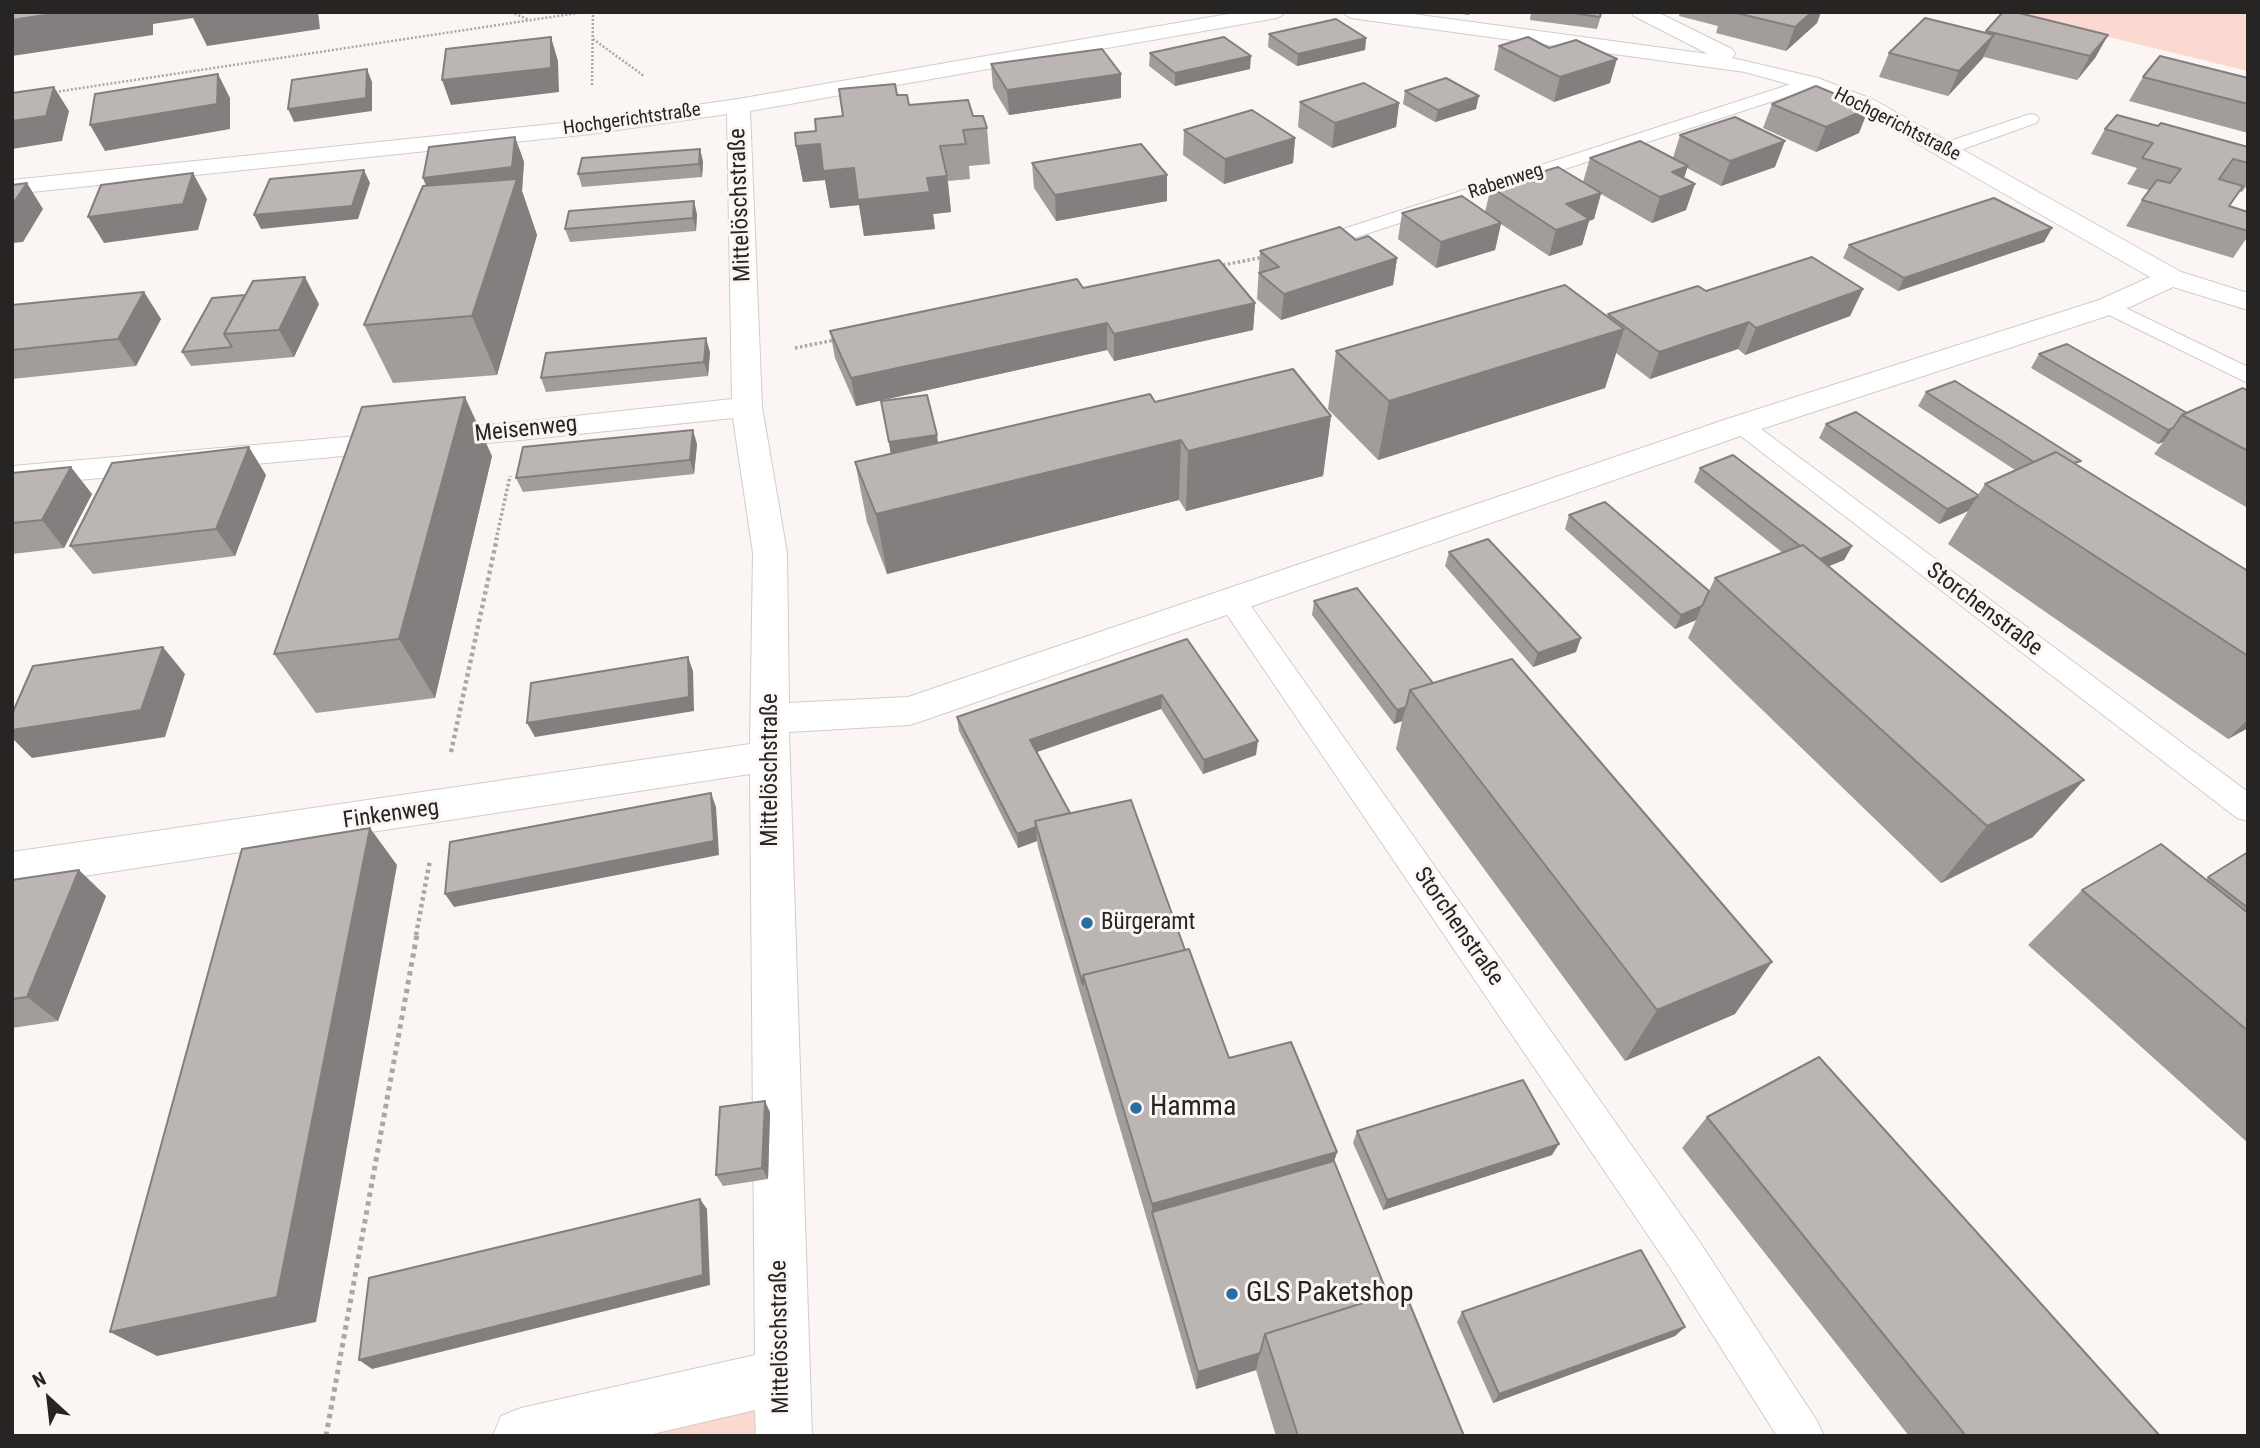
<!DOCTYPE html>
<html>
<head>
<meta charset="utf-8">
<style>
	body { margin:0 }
	#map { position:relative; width:2260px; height:1448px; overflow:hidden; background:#fbf5f3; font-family:"Roboto Condensed",sans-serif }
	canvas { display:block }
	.frame { position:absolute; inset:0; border:14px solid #272424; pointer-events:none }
	.north { position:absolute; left:14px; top:1364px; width:70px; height:70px; -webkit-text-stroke:5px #fbf5f3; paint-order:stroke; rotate:333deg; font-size:19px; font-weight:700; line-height:28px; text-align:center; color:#272424 }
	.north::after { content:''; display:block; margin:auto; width:24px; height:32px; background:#272424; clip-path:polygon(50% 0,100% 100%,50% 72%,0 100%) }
</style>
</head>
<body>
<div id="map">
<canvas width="2260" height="1448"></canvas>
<div class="frame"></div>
<div class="north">N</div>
</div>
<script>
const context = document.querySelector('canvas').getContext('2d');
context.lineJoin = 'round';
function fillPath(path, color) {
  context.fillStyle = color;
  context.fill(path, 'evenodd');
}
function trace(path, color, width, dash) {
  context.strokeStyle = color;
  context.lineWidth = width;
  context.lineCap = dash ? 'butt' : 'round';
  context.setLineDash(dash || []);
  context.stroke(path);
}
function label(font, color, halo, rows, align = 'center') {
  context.font = font + ' "Roboto Condensed",sans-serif';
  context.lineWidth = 6;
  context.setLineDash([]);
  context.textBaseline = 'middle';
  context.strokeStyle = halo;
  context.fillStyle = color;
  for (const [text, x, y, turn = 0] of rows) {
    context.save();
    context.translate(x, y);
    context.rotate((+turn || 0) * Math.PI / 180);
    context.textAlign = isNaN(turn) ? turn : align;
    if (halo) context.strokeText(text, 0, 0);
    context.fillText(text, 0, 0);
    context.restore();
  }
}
const green = new Path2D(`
	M2006 12H2248V71Z
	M782 1376 784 1436H521Z`);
const pathFar3 = new Path2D(`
	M511 12 529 20
	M593 39 644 76
	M592 85 593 12
	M55 92 584 12`);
const pathFar2 = new Path2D(`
	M1218 266 1264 257
	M795 348 835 340
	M496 540 510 476`);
const pathFar1 = new Path2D(`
	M451 752 497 538
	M416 935 430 860`);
const path = new Path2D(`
	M326 1436 417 934`);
const lane = new Path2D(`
	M1810 78 1819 83 1816 87 1317 250H1303L1300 246 1303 242Z
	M2030 114 2036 115 2039 119 2036 123 1952 153H1938L1936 149 1938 145Z
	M2109 300 2248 367V383L2101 311 2098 306 2101 301Z
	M1741 418 1749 420 2248 792V821L2237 818 1733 430 1729 425 1733 420Z
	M1231 590 1241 592 1699 1241 1817 1421 1824 1436H1777L1671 1269 1221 606 1217 599 1221 592Z`);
const street = new Path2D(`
	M1240 12H1287L1277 18 750 111 762 407 787 553 789 703 908 697 1730 418 2099 300 2150 277 1858 110 1802 88 1745 72 1351 18 1341 12H1398L1708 54 1634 16 1631 12H1657L1732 49 1735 54 1732 58 1818 78 1874 100 2181 272 2248 293V310L2173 287 2119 312 1752 432 922 721 909 725 789 732 812 1436H756L755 1410 644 1436H493L501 1416 521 1408 755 1355 750 774 12 887V852L750 744 753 553 733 418 520 440 12 486V466L520 422 732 399 727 114 591 134 12 194V180L591 120 738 99Z`);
const wall = new Path2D(`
	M1447 12H1470L1469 15Z
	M1531 12H1602L1597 29 1530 20Z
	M1680 12H1821L1817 23 1786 51 1716 33 1718 26 1679 16Z
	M1986 31 2108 35 2095 58 2077 80 1984 57 1948 96 1879 77 1889 53 1985 33Z
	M1269 34 1366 38 1365 50 1297 66 1268 47Z
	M1499 46 1610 83 1554 102 1494 70Z
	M1150 53 1250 69 1175 86 1149 66Z
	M991 64 1121 74V98L1009 115 993 88Z
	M2143 77 2248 78V133L2129 101Z
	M1405 91 1476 109 1435 122 1403 104Z
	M897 95 909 105 987 128 990 164 969 166 970 179 948 181 951 212 933 214 935 229 864 236 859 205 830 208 825 180 803 182 796 146 816 131 843 116Z
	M1300 102 1399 103 1396 127 1332 148 1298 127Z
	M1772 104 1859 133 1816 152 1763 128Z
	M2158 126 2248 147V184L2242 192 2239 191 2229 207 2248 212V236L2233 258 2126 226 2142 200 2149 190 2127 184 2137 168 2091 154 2105 129Z
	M1184 130 1295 138 1293 163 1224 184 1183 155Z
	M1680 135 1775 167 1721 186 1687 168 1684 178 1686 210 1652 223 1601 194 1594 219 1589 221 1582 245 1549 256 1501 224 1495 250 1436 268 1398 239 1402 213 1485 212 1491 187 1583 182 1590 158H1673Z
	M515 137 524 162 522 191 537 235 497 375 393 383 364 325 426 186 423 178Z
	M700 149 703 162 702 177 582 187 578 174Z
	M1032 163 1167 175V201L1056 221 1034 188Z
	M697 214 696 231 570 242 565 229Z
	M2052 228 2044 242 1898 291 1843 258 1849 245Z
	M1356 240 1397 258 1393 285 1281 320 1257 299 1260 251Z
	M1083 288 1255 303 1253 330 1114 361 1107 350 856 406 835 358 830 331Z
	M1863 289 1850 316 1745 355 1738 349 1650 379 1616 353 1605 388 1378 460 1328 409 1336 351 1607 317 1608 314 1706 291Z
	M144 292 161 319 136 366 12 379V305Z
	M212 298 319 304 294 357 191 366 182 352Z
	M710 352 708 376 546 392 541 378Z
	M2039 354 2187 413 2248 391V508L2154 454 2163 442 2158 444 2031 368Z
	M1926 392 2078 465 2248 571V728L2228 739 1948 544 1968 511 1939 524 1819 438 1826 424 1978 495 1985 484 2015 470 1918 406Z
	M881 401 938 443 1155 402 1331 416 1323 476 1186 511 1179 500 887 574 867 522 855 462 891 454Z
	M697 444 694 474 523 492 516 478Z
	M492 456 435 698 316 713 274 654Z
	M1700 468 1852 546 1844 560 1829 566 2033 837 1941 883 1688 638 1696 620 1675 629 1565 529 1569 515 1709 591 1715 578 1783 553 1694 482Z
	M12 473 92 494 64 548 12 554Z
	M266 475 235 556 93 574 70 546Z
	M1449 552 1576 652 1533 667 1445 566Z
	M1314 601 1433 683 1735 1014 1625 1061 1396 749 1402 721 1394 724 1312 615Z
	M1187 639 1256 755 1203 774 1161 709 1037 752 1070 813 1185 950 1229 1058 1337 1152 1334 1161 1388 1295 1464 1436H1276L1256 1370 1196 1389 1151 1233 1085 1010 1038 847 1037 841 1018 848 959 731 957 717Z
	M2248 852V1143L2028 945 2082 890 2206 879Z
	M12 880 106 896 58 1021 12 1028Z
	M770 1112 768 1179 723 1186 716 1175Z
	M1707 1117 2160 1436H1909L1682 1148Z
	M1357 1131 1552 1155 1383 1210 1353 1143Z
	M1462 1312 1685 1327 1675 1336 1493 1403 1457 1322Z`);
const shadedWall = new Path2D(`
	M65 12H318L320 29 207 46 193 18 153 24V35L12 56V20Z
	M1812 12H1821L1817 23 1786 51 1795 27Z
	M1994 35 1982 59 1948 96 1959 71Z
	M2108 35 2095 58 2077 80 2090 56Z
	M551 37 558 61 559 92 451 105 442 80Z
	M1366 38 1365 50 1297 66 1298 54Z
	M1251 56 1250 69 1175 86V73Z
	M1617 59 1610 83 1554 102 1560 77Z
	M367 69 372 82V111L294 122 288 109Z
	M218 74 230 98V129L105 151 90 125Z
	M1121 74V98L1009 115 1007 90Z
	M54 87 69 111 62 141 12 149V121Z
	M1479 96 1476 109 1435 122 1438 110Z
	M1399 103 1396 127 1332 148 1335 123Z
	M1869 108 1859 133 1816 152 1826 127Z
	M515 137 524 162 522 191 537 235 497 375 472 316 434 203 423 178Z
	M1295 138 1293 163 1224 184 1225 159Z
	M1785 141 1775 167 1721 186 1730 161Z
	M820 144 854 168 927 178 947 176 951 212 933 214 935 229 864 236 859 205 830 208 825 180 803 182 796 146Z
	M700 149 703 162 702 177 699 164Z
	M1688 166 1680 189 1695 184 1686 210 1652 223 1660 197 1672 172Z
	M364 170 370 183 358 219 261 229 254 215Z
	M193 173 207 199 198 230 104 243 88 217Z
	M1167 175V201L1056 221 1055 195Z
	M27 183 43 209 23 242 12 243V205Z
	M1601 193 1594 219 1589 221 1582 245 1549 256 1556 230 1566 204Z
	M694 201 697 214 696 231 693 218Z
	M1501 223 1495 250 1436 268 1441 242Z
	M2052 228 2044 242 1898 291 1904 278Z
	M1397 258 1393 285 1281 320 1284 294Z
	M305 277 319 304 294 357 279 330Z
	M1863 289 1850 316 1745 355 1756 328Z
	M144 292 161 319 136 366 118 339Z
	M1255 303 1253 330 1114 361V334Z
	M1749 322 1738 349 1650 379 1659 352Z
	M1107 323V350L856 406 851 378Z
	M1624 329 1605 388 1378 460 1389 401Z
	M706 338 710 352 708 376 704 362Z
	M465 397 492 456 435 698 399 639Z
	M1331 416 1323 476 1186 511 1188 451Z
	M2173 428 2163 442 2158 444 2168 430Z
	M693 430 697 444 694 474 690 460Z
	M937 435 939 449 891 456 889 442Z
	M1181 440 1179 500 887 574 876 514Z
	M249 447 266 475 235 556 216 529Z
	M71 467 92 494 64 548 42 520Z
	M1977 497 1968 511 1939 524 1947 509Z
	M1852 546 1844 560 1810 574 1817 560Z
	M1702 606 1696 620 1675 629 1681 615Z
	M1581 638 1576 652 1533 667 1538 653Z
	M163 647 185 674 165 737 32 758 12 738V730Z
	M688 657 693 671 694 711 535 737 527 723Z
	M1162 695 1161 709 1031 754 1030 740Z
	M1406 707 1402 721 1394 724 1397 710Z
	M2248 719V728L2228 739Z
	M1258 741 1256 755 1203 774 1204 760Z
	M2084 780 2033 837 1941 883 1987 826Z
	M711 793 716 807 719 855 454 907 445 894Z
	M1036 827 1037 841 1018 848 1017 834Z
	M370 828 397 865 316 1322 157 1356 110 1332Z
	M79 870 106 896 58 1021 27 997Z
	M1772 962 1735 1014 1625 1061 1657 1010Z
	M765 1101 770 1112 768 1179 762 1168Z
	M1559 1144 1552 1155 1383 1210 1387 1200Z
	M1337 1152 1328 1182 1152 1213V1204Z
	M700 1199 707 1209 710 1285 372 1369 359 1360Z
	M1685 1327 1675 1336 1493 1403 1499 1394Z
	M1260 1353 1256 1370 1196 1389 1198 1372Z`);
const building = new Path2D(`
	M12 12H65L12 20Z
	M1566 12H1601L1600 17Z
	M1732 12H1812L1795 27Z
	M2003 12H2015L2108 35 2090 56 1986 31Z
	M1925 18 1994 35 1959 71 1889 53Z
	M1336 19 1366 38 1298 54 1269 34Z
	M551 37V68L442 80 446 49Z
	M1224 37 1251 56 1175 73 1150 53Z
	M1528 37 1549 48 1576 40 1617 59 1560 77 1499 46Z
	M1102 49 1121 74 1007 90 991 64Z
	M2160 56 2248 78V104L2143 77Z
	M367 69 366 98 288 109 292 80Z
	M218 74 217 104 90 125 95 94Z
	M1446 78 1479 96 1438 110 1405 91Z
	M1364 83 1399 103 1335 123 1300 102Z
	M895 84 897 95H907L909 105 968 100 973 116H983L987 128 963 130 966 144 940 146 947 176 927 178 930 192 858 200 854 168 823 171 820 144 796 146 795 133 816 131 815 119 843 116 839 89Z
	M1816 86 1869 108 1826 127 1772 104Z
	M54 87 46 116 12 121V93Z
	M1252 110 1295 138 1225 159 1184 130Z
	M2117 115 2158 126 2161 123 2248 147V163L2233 159 2219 179 2243 186 2229 206 2248 212V231L2142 200 2157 180 2170 183 2181 169 2142 158 2153 143 2105 129Z
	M1735 117 1785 141 1730 161 1680 135Z
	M515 137 512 167 423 178 429 147Z
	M1640 141 1688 166 1672 172 1695 184 1660 197 1590 158Z
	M1141 144 1167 175 1055 195 1032 163Z
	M700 149 699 164 578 174 582 158Z
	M1558 167 1601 193 1566 204 1589 219 1556 230 1491 187Z
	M364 170 352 206 254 215 270 179Z
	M193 173 183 204 88 217 101 185Z
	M517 179 472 316 364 325 423 186Z
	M27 183 12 205V185Z
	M1462 196 1501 223 1441 242 1402 213Z
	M1994 198 2052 228 1904 278 1849 245Z
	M694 201 693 218 565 229 569 211Z
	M1340 227 1356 240 1368 236 1397 258 1284 294 1259 273 1279 267 1260 251Z
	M1812 257 1863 289 1756 328 1749 322 1659 352 1608 314 1698 286 1706 291Z
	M1219 260 1255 303 1114 334 1107 323 851 378 830 331 1077 279 1083 288Z
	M305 277 279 330 224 334 253 281Z
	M1565 285 1624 329 1389 401 1336 351Z
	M144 292 118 339 12 350V305Z
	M245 295 224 334 232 347 182 352 212 298Z
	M706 338 704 362 541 378 546 353Z
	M2067 344 2187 413 2182 415 2173 428 2168 430 2039 354Z
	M1293 369 1331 416 1188 451 1181 440 876 514 855 462 1150 394 1155 402Z
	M1955 381 2081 461 2074 463 2056 452 2034 462 1926 392Z
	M2243 388 2248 391V451L2182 415Z
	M927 395 937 435 889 442 881 401Z
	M465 397 399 639 274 654 362 407Z
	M1856 412 1978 495 1977 497 1947 509 1826 424Z
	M693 430 690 460 516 478 523 447Z
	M249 447 216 529 70 546 112 463Z
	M2056 452 2248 571V656L1985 484Z
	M1733 455 1852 546 1820 559 1803 545 1800 546 1700 468Z
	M71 467 42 520 12 523V473Z
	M1605 502 1709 591 1702 606 1681 615 1569 515Z
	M1488 539 1581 638 1538 653 1449 552Z
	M1803 545 2084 780 1987 826 1715 578Z
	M1357 588 1433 683 1410 690 1406 707 1397 710 1314 601Z
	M1187 639 1258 741 1204 760 1162 695 1030 740 1070 813 1035 821 1036 827 1017 834 957 717Z
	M163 647 141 710 12 730V714L33 666Z
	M688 657 689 697 527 723 531 683Z
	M1512 659 1772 962 1657 1010 1410 690Z
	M711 793 714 841 445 894 450 842Z
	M1131 800 1185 950 1083 975V985L1035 821Z
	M370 828 277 1297 110 1332 242 849Z
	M2161 844 2248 913V1031L2082 890Z
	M2248 852V908L2208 877Z
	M79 870 27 997 12 999V880Z
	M1189 949 1229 1058 1291 1042 1337 1152 1152 1204 1083 975Z
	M1819 1057 2160 1436H1966L1707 1117Z
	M1523 1080 1559 1144 1387 1200 1357 1131Z
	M765 1101 762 1168 716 1175 720 1107Z
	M1334 1161 1388 1295 1265 1334 1260 1353 1198 1372 1152 1212Z
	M700 1199 703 1275 359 1360 369 1278Z
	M1641 1250 1685 1327 1499 1394 1462 1312Z
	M1404 1290 1464 1436H1298L1265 1334Z`);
const markers = [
	[1087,923,7,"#296da2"],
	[1136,1108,7,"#296da2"],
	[1232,1294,7,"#296da2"]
];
const farStreetnames = [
	["Hochgerichtstraße",632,120,-8],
	["Hochgerichtstraße",1897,125,27],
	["Rabenweg",1506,182,-18]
];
const streetNames = [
	["Mittelöschstraße",741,205,-92],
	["Meisenweg",526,430,-6],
	["Storchenstraße",1984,610,37],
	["Mittelöschstraße",771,770,-90],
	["Finkenweg",391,815,-8],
	["Storchenstraße",1458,927,55],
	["Mittelöschstraße",781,1337,-91]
];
const poiNames = [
	["Bürgeramt",1101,923]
];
const nearPoinames = [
	["Hamma",1150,1108],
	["GLS Paketshop",1246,1294]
];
fillPath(green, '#fbd9d0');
trace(lane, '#d2cccb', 2);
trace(street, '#d2cccb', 2);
trace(pathFar3, '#aca7a6', 2.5, [2, 2]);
trace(pathFar2, '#aca7a6', 3.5, [2.5, 2.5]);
trace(pathFar1, '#aca7a6', 4.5, [3.5, 3.5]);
trace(path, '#aca7a6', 5, [4.5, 4.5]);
fillPath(lane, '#fff');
fillPath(street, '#fff');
fillPath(wall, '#a19d9b');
fillPath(shadedWall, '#837f7e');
fillPath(building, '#bbb6b4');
trace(building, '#837f7e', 2);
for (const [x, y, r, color] of markers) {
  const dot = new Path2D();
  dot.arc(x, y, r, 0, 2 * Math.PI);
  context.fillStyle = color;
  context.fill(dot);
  trace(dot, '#fbf5f3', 2.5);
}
label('19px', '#272424', '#fbf5f3', farStreetnames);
label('23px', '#272424', '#fbf5f3', streetNames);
label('23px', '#272424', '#fbf5f3', poiNames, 'left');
label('28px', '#272424', '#fbf5f3', nearPoinames, 'left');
</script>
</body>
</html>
